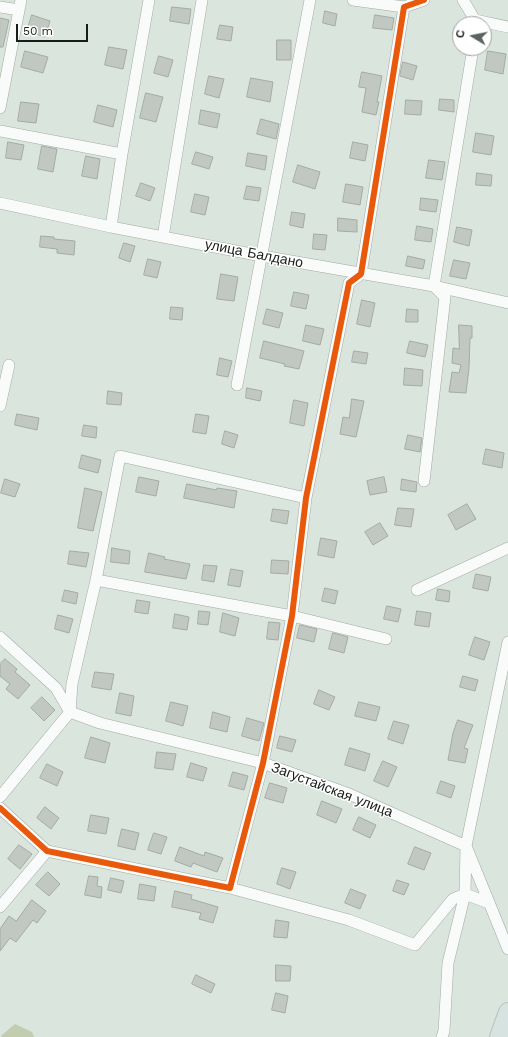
<!DOCTYPE html>
<html>
<head>
<meta charset="utf-8">
<style>
	body { margin:0 }
	#map { position:relative; width:508px; height:1037px; overflow:hidden; background:#dae5dd; font-family:"Work Sans",sans-serif }
	canvas { display:block }
	.north { position:absolute; left:452px; top:16px; width:40px; height:40px; box-sizing:border-box; background:#fff; border:1px solid #a2a5a3; border-radius:50%; rotate:280deg; font-size:11px; font-weight:700; line-height:16px; text-align:center; color:#171e19 }
	.north::after { content:''; display:block; margin:auto; width:14px; height:18px; background:#5b645e; clip-path:polygon(50% 0,100% 100%,50% 72%,0 100%) }
	.scale { position:absolute; left:16px; top:24px; width:72px; height:18px; box-sizing:border-box; border:2px solid #171e19; border-top:0; padding-left:5px; font-size:12px; line-height:14px; white-space:nowrap; color:#171e19; -webkit-text-stroke:3px #fff; paint-order:stroke }
</style>
</head>
<body>
<div id="map">
<canvas width="508" height="1037"></canvas>
<div class="north">С</div>
<div class="scale">50 m</div>
</div>
<script>
const context = document.querySelector('canvas').getContext('2d');
context.lineJoin = 'round';
function fillPath(path, color) {
  context.fillStyle = color;
  context.fill(path, 'evenodd');
}
function trace(path, color, width, dash) {
  context.strokeStyle = color;
  context.lineWidth = width;
  context.lineCap = dash ? 'butt' : 'round';
  context.setLineDash(dash || []);
  context.stroke(path);
}
function label(font, color, halo, rows, align = 'center') {
  context.font = font + ' "Work Sans",sans-serif';
  context.lineWidth = 3;
  context.setLineDash([]);
  context.textBaseline = 'middle';
  context.strokeStyle = halo;
  context.fillStyle = color;
  for (const [text, x, y, turn = 0] of rows) {
    context.save();
    context.translate(x, y);
    context.rotate((+turn || 0) * Math.PI / 180);
    context.textAlign = isNaN(turn) ? turn : align;
    if (halo) context.strokeText(text, 0, 0);
    context.fillText(text, 0, 0);
    context.restore();
  }
}
const green = new Path2D(`
	M15 1024 32 1032 34 1037H1L2 1035Z`);
const building = new Path2D(`
	M172 7 191 9 189 24 170 21Z
	M325 11 337 14 335 26 323 23Z
	M32 15 50 21 45 37 27 31Z
	M375 15 394 18 392 30 373 28Z
	M0 18 9 20 3 47H0Z
	M220 25 233 27 231 41 217 39Z
	M277 40H291V60H277Z
	M109 47 127 50 123 69 105 65Z
	M25 51 48 57 43 73 21 67Z
	M488 51 506 54 503 74 485 70Z
	M159 56 173 60 168 77 154 73Z
	M403 62 417 66 413 80 400 76Z
	M362 72 382 76 377 102H379L376 115 362 112 366 88 359 87Z
	M209 76 224 79 219 98 205 94Z
	M251 78 273 82 270 102 247 97Z
	M146 93 163 97 156 122 140 118Z
	M440 99 454 100V112L439 110Z
	M406 100 422 101 421 115 405 114Z
	M21 102 39 104 36 123 18 121Z
	M98 105 117 110 113 127 94 122Z
	M201 110 220 114 217 128 199 124Z
	M261 119 279 124 276 139 257 134Z
	M476 133 494 136 491 155 473 152Z
	M8 142 24 145 21 160 6 158Z
	M353 142 368 145 365 161 350 158Z
	M42 146 57 149 53 172 38 169Z
	M196 152 213 157 209 169 192 164Z
	M248 153 267 156 265 170 246 166Z
	M86 156 100 159 97 179 82 176Z
	M429 160 445 162 442 180 426 178Z
	M298 165 320 172 315 189 293 182Z
	M477 173 492 175 491 186 476 185Z
	M141 183 155 188 150 201 136 196Z
	M346 184 363 187 360 205 343 202Z
	M247 186 261 188 259 201 244 199Z
	M195 194 209 197 205 215 191 212Z
	M421 198 438 200 436 212 420 210Z
	M292 212 305 214 303 228 290 225Z
	M338 218 357 220V232L338 231Z
	M417 226 433 229 431 242 415 240Z
	M457 227 472 230 469 246 454 242Z
	M314 234 327 235 325 250 313 249Z
	M41 236 54 237V239L75 241 74 255 57 253V249L40 247Z
	M124 243 135 246 130 262 119 258Z
	M408 256 425 260 423 269 406 266Z
	M148 259 161 262 157 278 144 275Z
	M454 260 470 263 466 279 450 276Z
	M221 274 238 277 234 301 217 299Z
	M294 292 309 295 306 309 291 306Z
	M362 300 375 303 370 327 357 324Z
	M171 307 183 308 182 320 170 319Z
	M267 309 283 313 279 328 263 324Z
	M407 309 418 310V322H406Z
	M306 325 324 329 320 345 303 341Z
	M459 325 472 326V338H470L469 368 466 393 449 392 452 372 459 373 461 365 452 363 453 348 459 349Z
	M264 341 304 351 299 369 284 366 285 364 260 358Z
	M410 341 428 345 425 357 407 353Z
	M354 351 368 353 366 364 352 362Z
	M220 358 232 361 228 377 217 375Z
	M405 368 423 370 422 386 404 385Z
	M247 388 262 391 260 401 246 398Z
	M108 391 122 393 121 405 107 404Z
	M352 399 364 401 356 437 340 434 343 417 349 418Z
	M294 400 308 403 304 426 290 423Z
	M17 414 39 418 37 430 15 425Z
	M196 414 209 416 206 434 193 432Z
	M84 425 97 427 96 438 82 436Z
	M225 431 238 435 234 448 222 444Z
	M408 435 422 438 420 452 405 449Z
	M486 449 504 453 502 468 483 464Z
	M82 455 101 460 98 473 79 468Z
	M139 477 159 481 156 496 136 492Z
	M384 477 387 492 370 495 367 481Z
	M5 479 20 484 15 497 1 493Z
	M402 479 417 482 416 492 401 490Z
	M187 484 216 490 217 488 237 491 234 508 184 498Z
	M85 488 102 492 93 531 78 528Z
	M467 504 476 519 456 530 448 515Z
	M398 508 414 509 411 527 395 525Z
	M273 509 289 511 287 524 271 521Z
	M380 523 388 536 373 545 365 532Z
	M321 538 337 541 334 558 318 555Z
	M112 548 130 551 129 564 111 562Z
	M70 551 89 553 86 567 68 564Z
	M149 553 165 557 164 559 190 564 186 579 145 572Z
	M272 560 289 561 288 574 271 573Z
	M204 565 217 566 214 582 202 580Z
	M231 569 243 571 240 587 228 585Z
	M476 574 491 577 488 591 473 588Z
	M325 588 338 591 335 604 322 601Z
	M438 589 450 591 449 602 436 600Z
	M65 590 78 593 76 604 62 601Z
	M137 600 150 602 148 614 135 612Z
	M387 606 401 609 398 622 384 619Z
	M199 611 210 612 208 625 198 624Z
	M417 611 431 613 429 627 415 625Z
	M223 613 239 618 235 636 220 632Z
	M175 614 189 617 187 630 173 628Z
	M58 615 73 619 69 633 55 629Z
	M269 622 280 623 278 640 267 639Z
	M300 625 317 629 314 642 297 638Z
	M333 633 348 637 344 653 329 649Z
	M475 637 490 642 484 660 469 655Z
	M5 659 17 669 15 672 30 685 18 699 6 689 10 684 0 676V664Z
	M95 672 114 674 111 690 92 687Z
	M463 676 478 680 475 691 460 687Z
	M319 690 335 697 329 710 314 704Z
	M120 693 134 696 131 716 116 713Z
	M42 697 55 710 44 721 31 708Z
	M171 702 188 706 183 726 166 721Z
	M359 702 380 707 376 721 355 716Z
	M213 712 230 717 227 732 210 728Z
	M247 718 264 723 259 741 242 736Z
	M458 720 473 725 464 748 468 749 465 763 448 760 453 733Z
	M394 721 409 725 403 744 388 739Z
	M280 736 296 740 292 752 277 748Z
	M91 737 110 743 105 763 85 758Z
	M350 748 370 754 365 771 345 765Z
	M157 752 176 754 173 770 155 768Z
	M383 761 397 767 388 787 374 781Z
	M191 763 207 768 203 781 187 777Z
	M47 764 63 772 57 786 40 778Z
	M233 772 248 776 244 790 229 786Z
	M441 781 455 786 451 798 437 793Z
	M270 783 287 788 283 803 265 798Z
	M322 801 342 809 336 823 317 815Z
	M45 807 59 818 51 829 37 818Z
	M91 815 109 818 106 834 88 831Z
	M359 817 376 825 370 838 353 830Z
	M122 829 139 833 135 850 118 846Z
	M154 833 167 837 161 854 148 850Z
	M19 845 32 854 20 869 8 859Z
	M180 847 204 856 205 852 223 858 217 872 193 863 191 867 175 861Z
	M415 847 431 853 424 870 408 864Z
	M282 868 296 872 290 889 277 884Z
	M48 872 60 884 49 896 36 885Z
	M89 876 98 877 97 886 102 887 101 898 85 895Z
	M111 878 124 881 121 893 108 890Z
	M397 880 409 884 404 895 393 891Z
	M140 884 156 887 154 901 138 899Z
	M351 889 366 895 360 909 345 903Z
	M175 891 192 895 191 899 218 907 213 923 199 919 201 913 172 907Z
	M32 900 46 911 37 923 33 920 16 942 10 938 0 951V929L9 916 16 921Z
	M276 920 289 922 287 938 274 937Z
	M276 965 291 966 290 981H276Z
	M196 975 215 984 211 993 192 984Z
	M276 993 288 996 285 1013 272 1010Z`);
const street = new Path2D(`
	M353 0 404 7
	M463 0 475 20 476 24
	M0 7 19 10
	M475 20 508 27
	M0 108 21 0
	M0 131 122 154
	M0 203 111 227 262 256 434 286 508 303
	M111 227 122 154 149 0
	M163 237 202 0
	M237 385 310 0
	M0 406 9 365
	M424 481 445 297 434 286 473 48
	M96 580 292 616 386 639
	M417 590 508 548
	M0 637 56 688 70 712 100 723 263 763 349 794 466 846 508 949
	M0 797 70 712 72 684 96 580 120 456 306 498
	M0 808 47 851 230 888 263 763 292 616 306 498 349 283 361 274 404 7 424 0
	M230 888 349 920 415 945 453 899 465 894 489 903
	M0 907 47 851
	M442 1037 444 1031 448 963 465 894 466 846 508 642`);
const primary = new Path2D(`
	M499 1037 508 1012`);
const cycleway = new Path2D(`
	M0 808 47 851 230 888 263 763 292 616 306 498 349 283 361 274 404 7 424 0`);
const streetNames = [
	["улица Балдано",254,254,11],
	["Загустайская улица",332,790,21]
];
fillPath(green, '#c2ccaf');
fillPath(building, '#c1c8c1');
trace(building, '#a4aaa4', 1);
trace(street, '#a2aaa4', 12);
trace(primary, '#bac0bc', 20);
trace(street, '#f9fbfa', 11);
trace(primary, '#d7e3e0', 18);
trace(cycleway, '#e8590c', 6);
label('14px', '#171e19', '#fff', streetNames);
</script>
</body>
</html>
